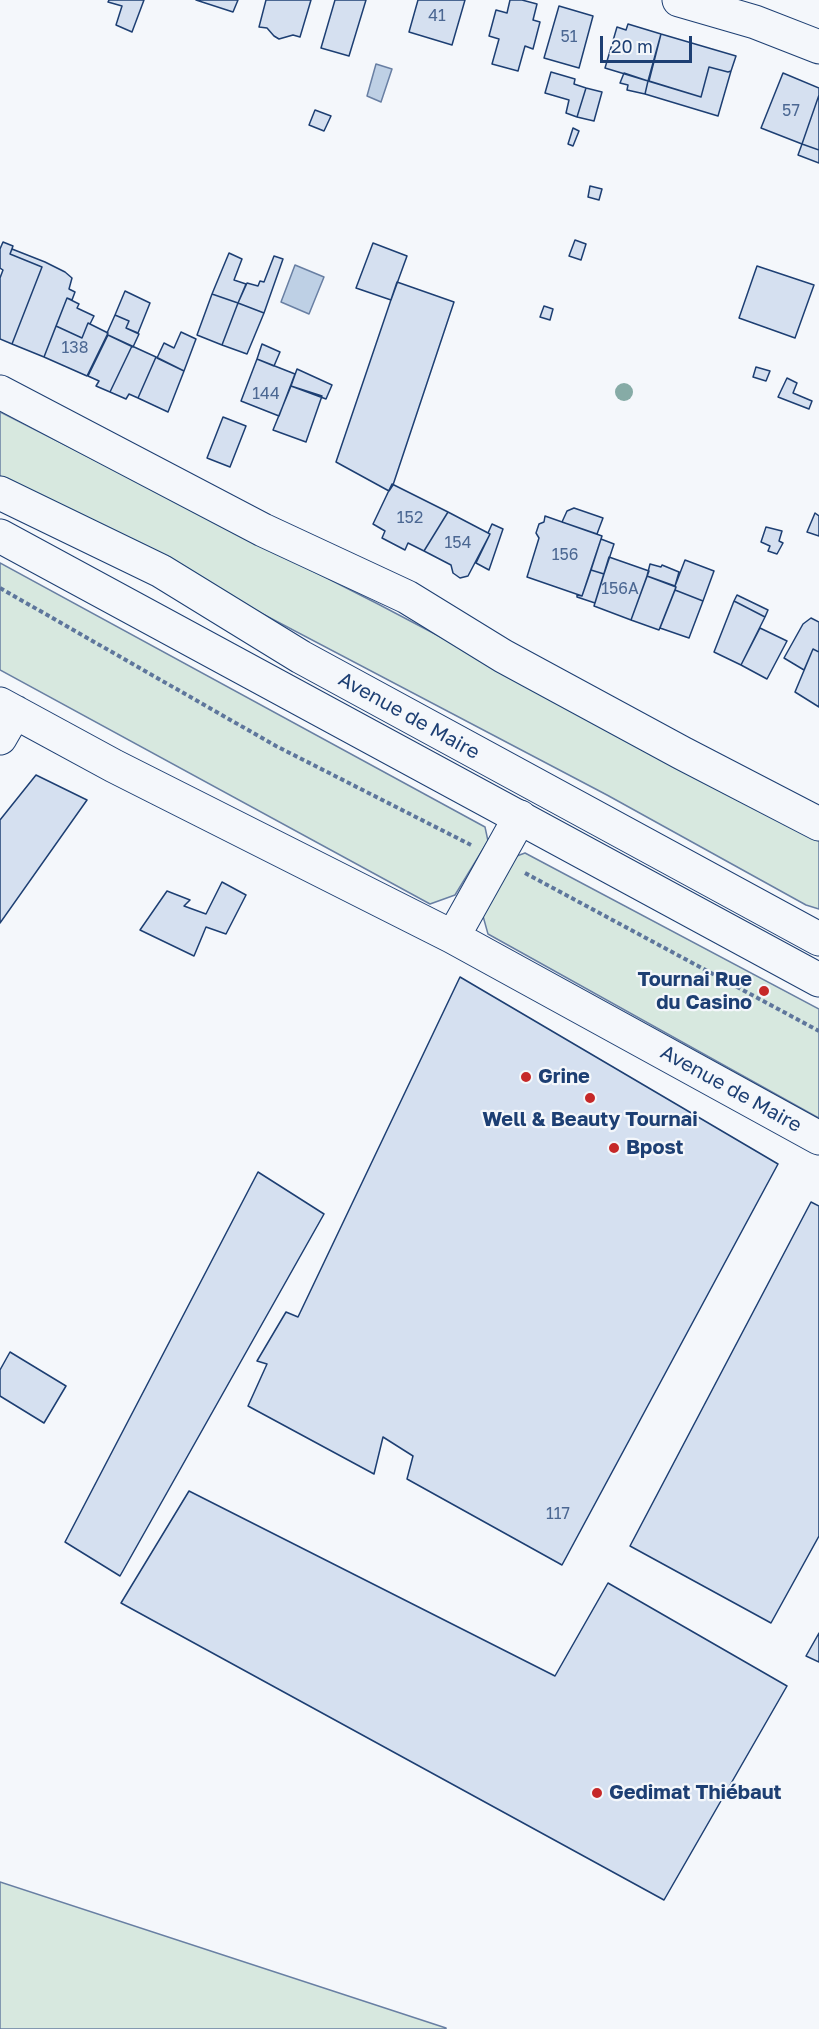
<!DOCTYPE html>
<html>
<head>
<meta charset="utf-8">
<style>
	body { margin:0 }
	#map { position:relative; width:819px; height:2029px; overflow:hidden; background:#f4f7fb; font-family:"Golos Text",sans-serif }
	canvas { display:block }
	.scale { position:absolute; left:600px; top:36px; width:92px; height:27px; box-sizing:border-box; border:3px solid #1d3f73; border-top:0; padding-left:8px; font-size:18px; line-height:21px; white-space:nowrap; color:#1d3f73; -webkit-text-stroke:4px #f4f7fb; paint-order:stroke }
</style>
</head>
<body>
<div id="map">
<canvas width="819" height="2029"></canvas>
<div class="scale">20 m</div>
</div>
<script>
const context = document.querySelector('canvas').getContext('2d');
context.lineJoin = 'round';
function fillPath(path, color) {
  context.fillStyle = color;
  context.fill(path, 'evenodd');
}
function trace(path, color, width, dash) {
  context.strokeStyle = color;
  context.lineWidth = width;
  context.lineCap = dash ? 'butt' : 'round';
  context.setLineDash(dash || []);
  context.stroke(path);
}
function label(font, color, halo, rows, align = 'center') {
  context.font = font + ' "Golos Text",sans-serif';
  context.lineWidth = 4.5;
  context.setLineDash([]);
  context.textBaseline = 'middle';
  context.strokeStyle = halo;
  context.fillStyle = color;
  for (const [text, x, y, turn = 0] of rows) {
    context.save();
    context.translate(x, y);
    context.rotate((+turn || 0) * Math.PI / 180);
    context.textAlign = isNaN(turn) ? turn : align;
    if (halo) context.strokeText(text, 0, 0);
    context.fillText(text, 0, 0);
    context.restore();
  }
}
const green = new Path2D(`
	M0 412 378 604 819 836V909L806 905 607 795 0 476Z
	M0 563 485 827 488 841 455 895 430 904 0 670Z
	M525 853 819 1009V1118L488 934 483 916 514 857Z
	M0 1882 446 2028V2029H0Z`);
const water = new Path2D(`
	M376 64 392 69 381 102 367 96Z
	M295 265 324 277 309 314 281 302Z`);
const building = new Path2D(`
	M109 0H144L132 32 116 25 122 6 108 2Z
	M196 0H238L233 12Z
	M266 0H311L300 37 293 35 279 39 274 36 267 28 259 27Z
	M335 0H366L349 56 321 48Z
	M418 0H465L452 45 409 32Z
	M510 0H522L537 4 533 20 540 22 533 49 525 46 518 71 492 64 499 39 489 36 496 10 507 13Z
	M559 6 593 16 579 68 544 58Z
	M628 24 661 34 648 81 605 68 617 27 626 30Z
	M661 34 736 56 731 71 728 72 709 67 701 97 649 81Z
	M709 67 728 72 731 71 718 116 645 94 648 81 701 97Z
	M551 72 575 79 574 84 586 88 577 117 566 113 569 100 545 93Z
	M624 73 648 81 645 94 627 90 628 85 620 83Z
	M783 73 819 88V95L802 144 761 128Z
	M586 88 602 92 594 121 577 117Z
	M819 95V150L802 144Z
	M315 110 331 116 324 131 309 125Z
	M573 128 579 131 573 146 568 144Z
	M802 144 819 150V163L798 155Z
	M590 186 602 189 599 200 588 197Z
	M575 240 586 244 581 260 569 256Z
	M3 242 13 246 10 254 42 267 12 344 0 339V278L3 270 0 268V249Z
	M373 243 407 256 391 300 356 288Z
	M12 249 45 262 65 272 72 278 69 289 75 292 72 300 67 298 44 357 12 344 42 267 10 254Z
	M229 253 242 259 234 280 246 284 238 303 212 294Z
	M274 256 283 259 264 313 238 303 247 283 258 286 260 281 264 282Z
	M757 266 814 285 795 338 739 318Z
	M397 282 454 302 393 485 389 491 336 462Z
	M125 291 150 303 138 333 126 328 129 321 115 315Z
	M212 294 238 303 222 345 197 335Z
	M67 298 79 304 77 308 94 316 90 324 88 323 82 338 56 326Z
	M238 303 264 313 247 354 222 345Z
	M544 306 553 309 550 320 540 317Z
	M115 315 129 321 126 328 139 334 133 347 108 335 107 333Z
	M88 323 108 333 87 376 44 357 56 326 82 338Z
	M181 332 196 339 184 371 157 358 164 343 174 348Z
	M108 335 132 346 110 392 96 386 99 381 88 376Z
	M262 344 280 352 274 366 257 359Z
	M132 346 156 357 138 398 129 394 126 399 110 392Z
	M156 357 184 371 168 412 138 398Z
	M257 359 295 374 279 416 241 401Z
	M756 367 770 371 766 381 753 377Z
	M297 369 332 385 326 399 291 386Z
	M787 378 797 383 793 393 812 401 809 409 778 397Z
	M291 386 322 396 306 442 273 430Z
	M223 417 246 426 230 467 207 458Z
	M392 484 448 512 424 551 408 543 405 550 382 538 385 531 373 524Z
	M574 508 603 518 597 534 562 522 567 511Z
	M448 512 490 534 468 576 460 578 453 573 451 565 424 551Z
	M815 513 819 516V536L807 532Z
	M545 516 602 536 582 596 527 577 539 538 536 533 539 524 544 522Z
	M492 524 503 529 489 570 476 563 490 534 488 533Z
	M766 527 782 531 779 541 783 543 777 554 768 551 770 546 761 542Z
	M601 539 614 544 604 574 591 570Z
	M609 557 649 571 631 620 594 606Z
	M685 560 714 571 703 601 675 590 676 587 675 586Z
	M650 564 661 567 662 565 679 572 675 586 647 576Z
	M591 570 604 574 595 603 577 597V595L582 596Z
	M647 576 676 587 659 630 631 620Z
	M675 590 703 601 689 638 660 628Z
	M737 595 768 610 765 617 734 601Z
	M734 601 765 617 741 665 714 652Z
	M811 618 819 622V652L813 649 804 670 784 658 803 624Z
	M760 628 787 641 767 679 741 665Z
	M813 649 819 652V707L795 692Z
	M36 775 87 800 0 923V820Z
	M222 882 246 895 226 934 206 927 194 956 140 930 167 891 190 900 184 906 206 914Z
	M460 977 778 1164 562 1565 407 1479 413 1456 383 1437 374 1474 248 1406 267 1364 257 1361 286 1312 298 1317Z
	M258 1172 324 1214 120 1576 65 1542Z
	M811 1202 819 1206V1536L771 1623 630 1546Z
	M10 1352 66 1386 44 1423 0 1396V1370Z
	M189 1491 555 1676 608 1583 787 1686 664 1900 121 1603Z
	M819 1633V1662L806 1656Z`);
const path = new Path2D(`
	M0 588 276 746 471 845
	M525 873 819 1031`);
const minor = new Path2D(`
	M679 0 755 22 819 47
	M0 392 263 530 407 597 503 656 682 753 819 824
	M0 704 114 766 453 937 819 1138
	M0 738 15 712
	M453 937 520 817`);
const major = new Path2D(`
	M0 493 161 571 301 657 819 939
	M0 536 819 980`);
const trees = [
	[624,392]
];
const markers = [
	[764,991,6,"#c62828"],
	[526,1077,6,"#c62828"],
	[590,1098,6,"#c62828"],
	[614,1148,6,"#c62828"],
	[597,1793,6,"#c62828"]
];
const numberNames = [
	["41",437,16],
	["51",569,37],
	["57",791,111],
	["138",75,348],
	["144",266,394],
	["152",410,518],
	["154",458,543],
	["156",565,555],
	["156A",620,589],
	["117",558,1514]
];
const streetNames = [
	["Avenue de Maire",409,716,29],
	["Avenue de Maire",731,1089,29]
];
const poiNames = [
	["Tournai Rue",752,980,"right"],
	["du Casino",752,1003,"right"],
	["Grine",538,1077],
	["Well & Beauty Tournai",590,1120,"center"],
	["Bpost",626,1148],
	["Gedimat Thiébaut",609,1793]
];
fillPath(green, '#d7e8df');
trace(green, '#687fa3', 1.5);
fillPath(water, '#bed0e5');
trace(water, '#687fa3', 1.5);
fillPath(building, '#d5e0f0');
trace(building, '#1d3f73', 1.5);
trace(minor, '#1d3f73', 35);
trace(major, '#1d3f73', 35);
trace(path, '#5e769c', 4, [4.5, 3]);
trace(minor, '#f4f7fb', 33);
trace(major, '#f4f7fb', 33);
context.fillStyle = '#86aba6';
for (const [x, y] of trees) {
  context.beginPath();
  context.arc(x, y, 9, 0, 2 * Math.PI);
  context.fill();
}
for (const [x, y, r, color] of markers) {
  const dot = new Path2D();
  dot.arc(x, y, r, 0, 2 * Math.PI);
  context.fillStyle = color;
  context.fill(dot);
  trace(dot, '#f4f7fb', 2);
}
label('16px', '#4b6792', null, numberNames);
label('20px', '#1d3f73', '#f4f7fb', streetNames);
label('bold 20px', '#1d3f73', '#f4f7fb', poiNames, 'left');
</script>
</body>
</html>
